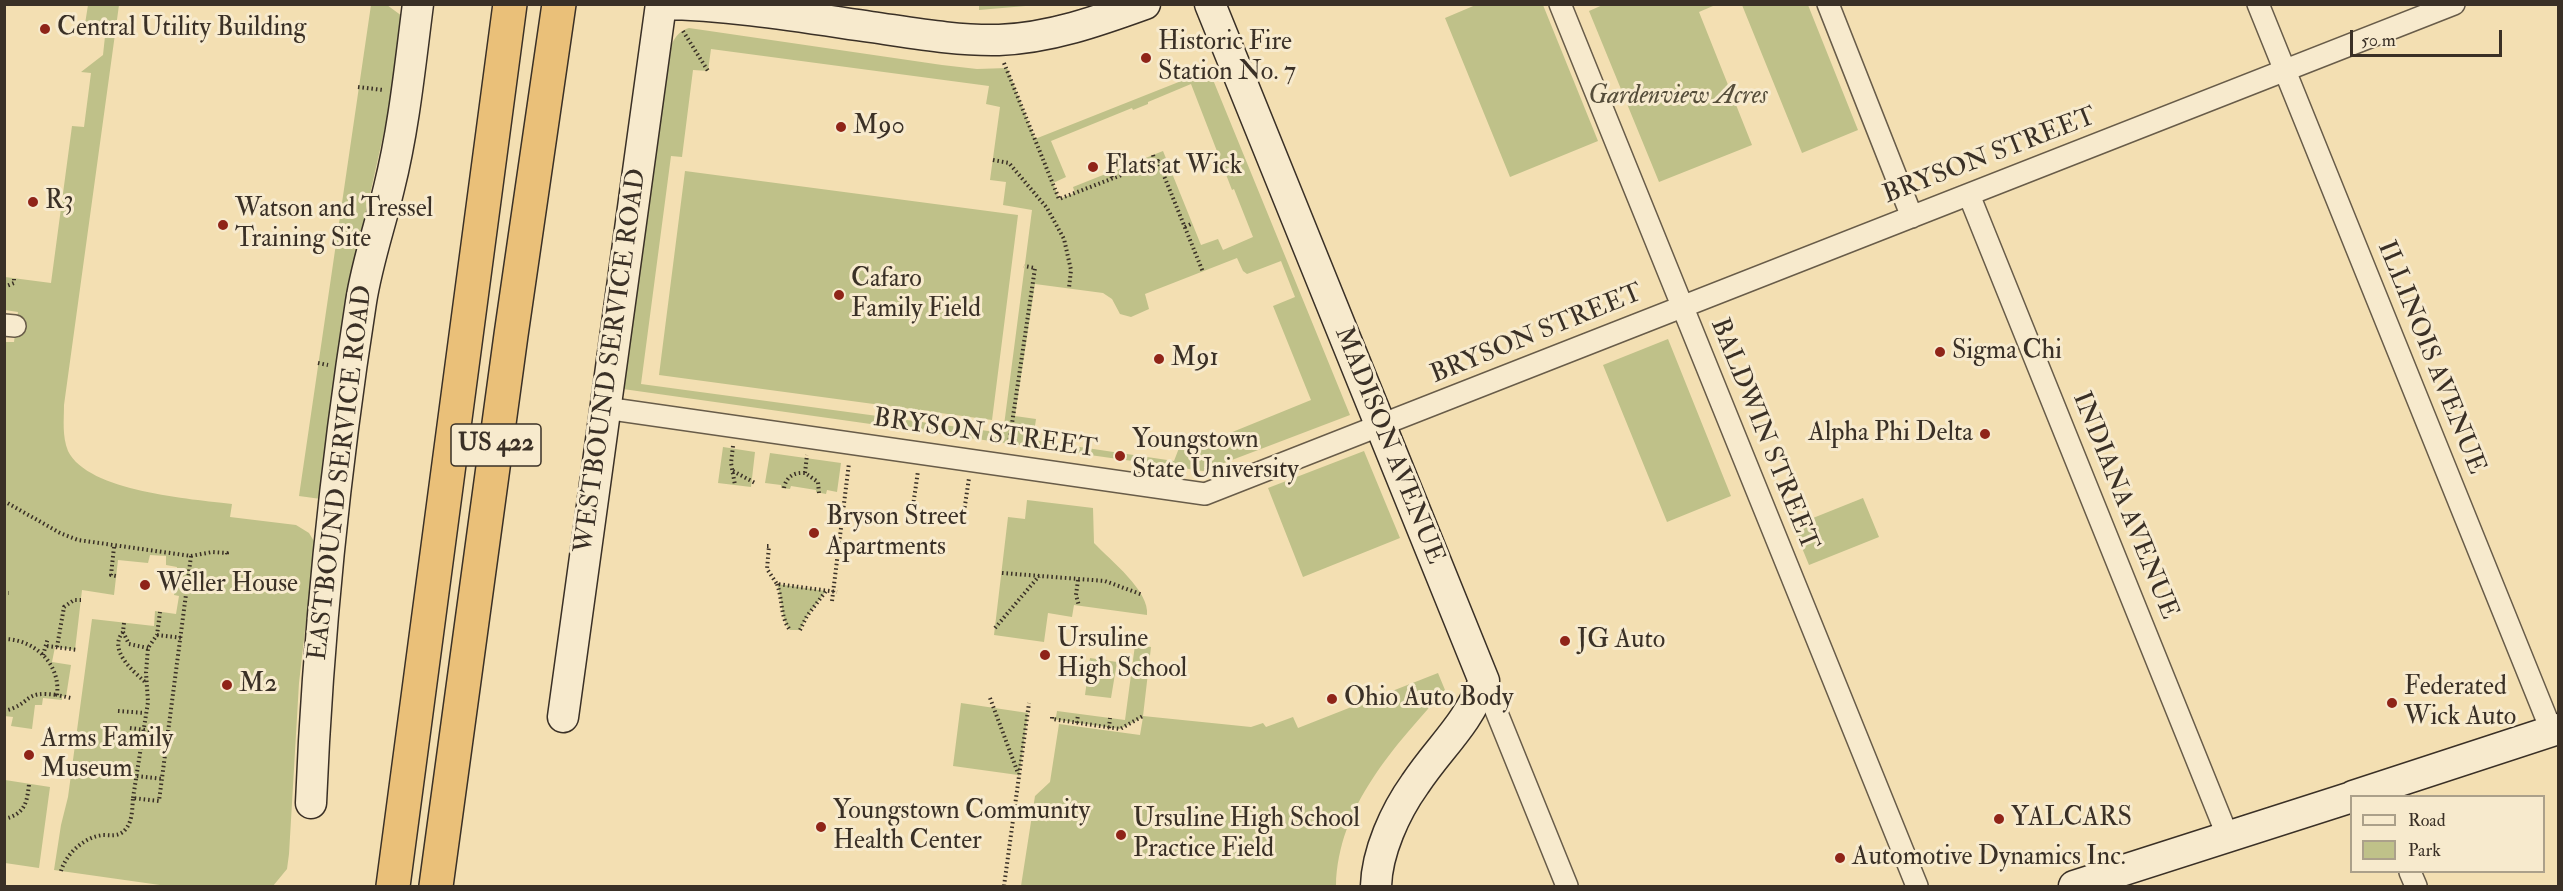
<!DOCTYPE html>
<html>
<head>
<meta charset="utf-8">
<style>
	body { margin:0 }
	#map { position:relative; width:2563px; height:891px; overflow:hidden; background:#f3dfb2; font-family:"IM FELL Double Pica",serif }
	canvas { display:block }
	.frame { position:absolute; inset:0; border:6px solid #3a3026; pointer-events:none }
	.legend { position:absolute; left:2350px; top:795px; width:195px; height:78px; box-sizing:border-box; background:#f7eacd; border:2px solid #aba08a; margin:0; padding:8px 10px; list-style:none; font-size:18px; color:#3a3026 }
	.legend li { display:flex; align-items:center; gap:12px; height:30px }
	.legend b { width:30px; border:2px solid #aba08a }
	.scale { position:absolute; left:2350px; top:30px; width:152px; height:27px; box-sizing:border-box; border:3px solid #3a3026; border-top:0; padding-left:8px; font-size:18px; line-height:21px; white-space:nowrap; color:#3a3026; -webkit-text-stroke:4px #f7eacd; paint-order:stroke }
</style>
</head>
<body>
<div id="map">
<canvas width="2563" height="891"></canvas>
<div class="frame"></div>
<ul class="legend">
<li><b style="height:8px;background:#f7eacd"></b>Road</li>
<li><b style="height:16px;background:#bfc189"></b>Park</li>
</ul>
<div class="scale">50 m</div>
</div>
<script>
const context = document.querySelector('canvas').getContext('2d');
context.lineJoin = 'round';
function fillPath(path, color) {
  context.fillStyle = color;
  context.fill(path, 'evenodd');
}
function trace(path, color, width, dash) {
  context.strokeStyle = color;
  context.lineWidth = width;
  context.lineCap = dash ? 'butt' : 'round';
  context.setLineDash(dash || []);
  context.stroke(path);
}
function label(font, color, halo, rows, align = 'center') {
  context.font = font + ' "IM FELL Double Pica",serif';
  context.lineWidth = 6;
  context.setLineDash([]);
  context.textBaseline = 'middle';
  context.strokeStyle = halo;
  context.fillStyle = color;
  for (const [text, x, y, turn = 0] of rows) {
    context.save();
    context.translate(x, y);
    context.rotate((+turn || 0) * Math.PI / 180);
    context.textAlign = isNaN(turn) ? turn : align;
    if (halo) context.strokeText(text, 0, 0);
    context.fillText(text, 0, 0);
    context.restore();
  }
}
const green = new Path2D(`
	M1478 4 1543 5 1598 141 1510 177 1445 18Z
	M1605 4 1712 5 1713 6 1699 12 1752 145 1659 182 1589 11Z
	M88 5H119L64 405C64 420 62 436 68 451 88 492 192 499 232 504L230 517 296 525 309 533 315 543 299 683 289 854 287 869 273 886H167L54 870 61 825 68 797 92 619 154 626 155 611 176 614 179 596 174 595 177 567 166 565V556L150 555 148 563 118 560 114 595 82 590 75 650 55 647 52 662 71 665 66 697 62 696V700L43 698 42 705H35L32 729 11 726 13 717 4 716V342H14L18 312 5 310V277L51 283 72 126 84 127 91 73 81 72 103 55 106 27 85 24Z
	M371 5H387L402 16 392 96 360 239 345 317 321 499 299 496Z
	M979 5V4L1037 5 979 10Z
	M1742 5H1808L1858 130 1802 153Z
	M689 28 942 65 977 69 1007 68 1035 139 1209 70 1350 415 1203 471 623 389 665 65C670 50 672 33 689 28ZM711 49 989 86 986 104 1000 107 990 180 1006 182 1003 205 1032 210 1003 433 641 384 671 156 682 157 693 70 708 71ZM1191 84 1232 190 1234 189 1253 237 1223 250 1218 239 1201 245 1163 151 1073 187 1075 193 1059 199 1053 183 1066 177 1051 141 1132 108 1133 110 1148 104V102ZM1237 258 1243 271 1247 274 1281 261 1295 297 1273 306 1311 400 1203 444 1179 448 1174 461 1033 440 1036 419 1015 416 1035 284 1103 293 1112 299 1120 314 1131 317 1149 309 1145 294Z
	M685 171 1018 215 992 420 659 375Z
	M1668 339 1731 496 1667 522 1603 365Z
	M723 447 755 452 751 487 718 483Z
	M1364 451 1400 538 1303 577 1268 488Z
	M770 453 841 463 837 492 827 490 826 494 816 492V490L791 486 790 489 781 488V485L765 483Z
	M1863 498 1879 537 1809 565 1793 526Z
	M1027 500 1093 508 1094 543C1110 560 1150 591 1147 615L1074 605 1072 617 1048 613 1044 642 994 635 1008 517 1025 519Z
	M777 584 826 591 807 616 800 630H790C780 617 783 600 777 584Z
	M1135 645 1151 647 1143 716 1251 727 1263 723 1266 727 1293 717 1298 728 1438 673 1445 690C1394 747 1338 806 1336 886H1021L1035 796 1050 782 1059 724 1140 735 1143 717 1120 729 1052 719V717H1056L1057 711 1125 720Z
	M1090 658 1117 662 1111 698 1085 695Z
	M961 703 1028 713 1019 777 1018 775 953 766Z
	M5 780 50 787 39 868 5 863Z`);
const path = new Path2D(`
	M683 31 708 71
	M1004 63 1059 199 1158 161 1203 272
	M358 87 383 90
	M1153 155 1155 162
	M993 160 1009 163 1047 208 1064 239 1071 270 1069 288
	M1160 164 1167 161
	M1110 172 1112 178
	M1185 227 1193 223
	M4 287 14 283V279
	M318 363 328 365
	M1009 444 1035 268 1024 266
	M733 446 731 463 735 485
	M733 471 755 483
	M805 473 807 455
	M784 488C786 477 794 472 805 473L818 482 819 493
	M4 501 60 533 78 540 191 556 212 552 227 553V556
	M913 506 918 471
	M964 512 969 478
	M767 546H769L767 569 777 584 837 592
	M114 547 111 575 116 576
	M1002 573 1105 581 1143 595
	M1078 580 1076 595 1079 606
	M777 584C783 600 780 617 790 630
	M4 593H9
	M832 601 849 463
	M124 623 123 632 129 644 148 648
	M995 628 1039 576
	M800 630 807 616 826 591
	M123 632C108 650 132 670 145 682
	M157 635 183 638
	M4 639C34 639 61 664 57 695L71 698
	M47 646 78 650
	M57 647 64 607 74 600H81
	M43 655 48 638
	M990 698 1018 773
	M4 711C33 704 22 690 57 695
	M118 711 145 713
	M1052 717V719L1120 729 1143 716
	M1077 723 1078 714
	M130 728 170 733
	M1109 728 1110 718
	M128 775 163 779
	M133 798 148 702 146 673 148 648 157 635 160 612
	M4 819C25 814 27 803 29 784
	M61 871C66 854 84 837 103 835 111 835 119 837 125 830 133 821 132 808 133 798L159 801 191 556
	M1004 886 1029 703`);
const street = new Path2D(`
	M1560 4 1917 886
	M1828 4 1912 217
	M2258 4 2552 732
	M1969 195 2228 837
	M4 325 15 326
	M605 408 1205 494 2454 4
	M1484 681 1567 886
	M2410 872 2416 886`);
const secondary = new Path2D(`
	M662 4C732 5 802 17 871 27 913 33 956 41 999 40 1050 38 1098 21 1145 4
	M1210 4 1484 681C1466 727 1441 745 1415 784 1395 812 1377 852 1376 886
	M563 717 661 4
	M2353 796 2558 729
	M311 803C318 635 335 468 361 302 367 263 380 226 389 188 404 128 410 66 418 4
	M2074 886 2352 797`);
const highway = new Path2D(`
	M393 886 510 4
	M436 886 511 335 559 4`);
const markers = [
	[45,29,6,"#8f2418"],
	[1146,58,6,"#8f2418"],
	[841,127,6,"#8f2418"],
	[1093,167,6,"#8f2418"],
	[33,202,6,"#8f2418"],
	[223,225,6,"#8f2418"],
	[839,295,6,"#8f2418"],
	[1940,352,6,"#8f2418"],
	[1159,359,6,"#8f2418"],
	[1985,434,6,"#8f2418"],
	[1120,456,6,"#8f2418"],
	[814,533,6,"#8f2418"],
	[145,585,6,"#8f2418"],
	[1565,641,6,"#8f2418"],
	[1045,655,6,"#8f2418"],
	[227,685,6,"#8f2418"],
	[1332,699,6,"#8f2418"],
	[2392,703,6,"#8f2418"],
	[29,755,6,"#8f2418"],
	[1999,819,6,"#8f2418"],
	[821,827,6,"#8f2418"],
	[1121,835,6,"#8f2418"],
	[1840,858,6,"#8f2418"]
];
const shields = [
	[496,445,90]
];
const shieldNames = [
	["US 422",496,445]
];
const poiNames = [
	["Central Utility Building",57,29],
	["Historic Fire",1158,43],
	["Station No. 7",1158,73],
	["M90",853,127],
	["Flats at Wick",1105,167],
	["R3",45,202],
	["Watson and Tressel",235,210],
	["Training Site",235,240],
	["Cafaro",851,280],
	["Family Field",851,310],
	["Sigma Chi",1952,352],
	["M91",1171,359],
	["Alpha Phi Delta",1973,434,"right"],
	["Youngstown",1132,441],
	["State University",1132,471],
	["Bryson Street",826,518],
	["Apartments",826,548],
	["Weller House",157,585],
	["Ursuline",1057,640],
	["High School",1057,670],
	["JG Auto",1577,641],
	["M2",239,685],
	["Federated",2404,688],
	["Wick Auto",2404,718],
	["Ohio Auto Body",1344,699],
	["Arms Family",41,740],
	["Museum",41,770],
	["Youngstown Community",833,812],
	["Health Center",833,842],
	["YALCARS",2011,819],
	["Ursuline High School",1133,820],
	["Practice Field",1133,850],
	["Automotive Dynamics Inc.",1852,858]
];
const parkNames = [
	["Gardenview Acres",1678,97]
];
const streetNames = [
	["BRYSON STREET",1990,157,-21],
	["BRYSON STREET",1537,335,-22],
	["ILLINOIS AVENUE",2430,358,68],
	["WESTBOUND SERVICE ROAD",612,361,-82],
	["BRYSON STREET",985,435,8],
	["BALDWIN STREET",1763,435,68],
	["MADISON AVENUE",1388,446,68],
	["EASTBOUND SERVICE ROAD",342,473,-83],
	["INDIANA AVENUE",2124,506,68]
];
fillPath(green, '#bfc189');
trace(street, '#685c49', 24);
trace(secondary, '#3a3026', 33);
trace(highway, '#3a3026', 36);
trace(path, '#3a3026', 4, [1.5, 3]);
trace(street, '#f7eacd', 21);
trace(secondary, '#f7eacd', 30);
trace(highway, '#eac079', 33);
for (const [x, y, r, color] of markers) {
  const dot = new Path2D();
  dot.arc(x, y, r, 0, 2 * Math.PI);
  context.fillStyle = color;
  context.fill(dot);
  trace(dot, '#f7eacd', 2);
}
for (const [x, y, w] of shields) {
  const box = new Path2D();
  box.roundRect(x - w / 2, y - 21, w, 42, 4.5);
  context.fillStyle = '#f7eacd';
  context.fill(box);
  trace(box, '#3a3026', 1.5);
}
label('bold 24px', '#3a3026', null, shieldNames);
label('26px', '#3a3026', '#f7eacd', poiNames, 'left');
label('italic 26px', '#554d3a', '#f7eacd', parkNames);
label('26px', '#3a3026', '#f7eacd', streetNames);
</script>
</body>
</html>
